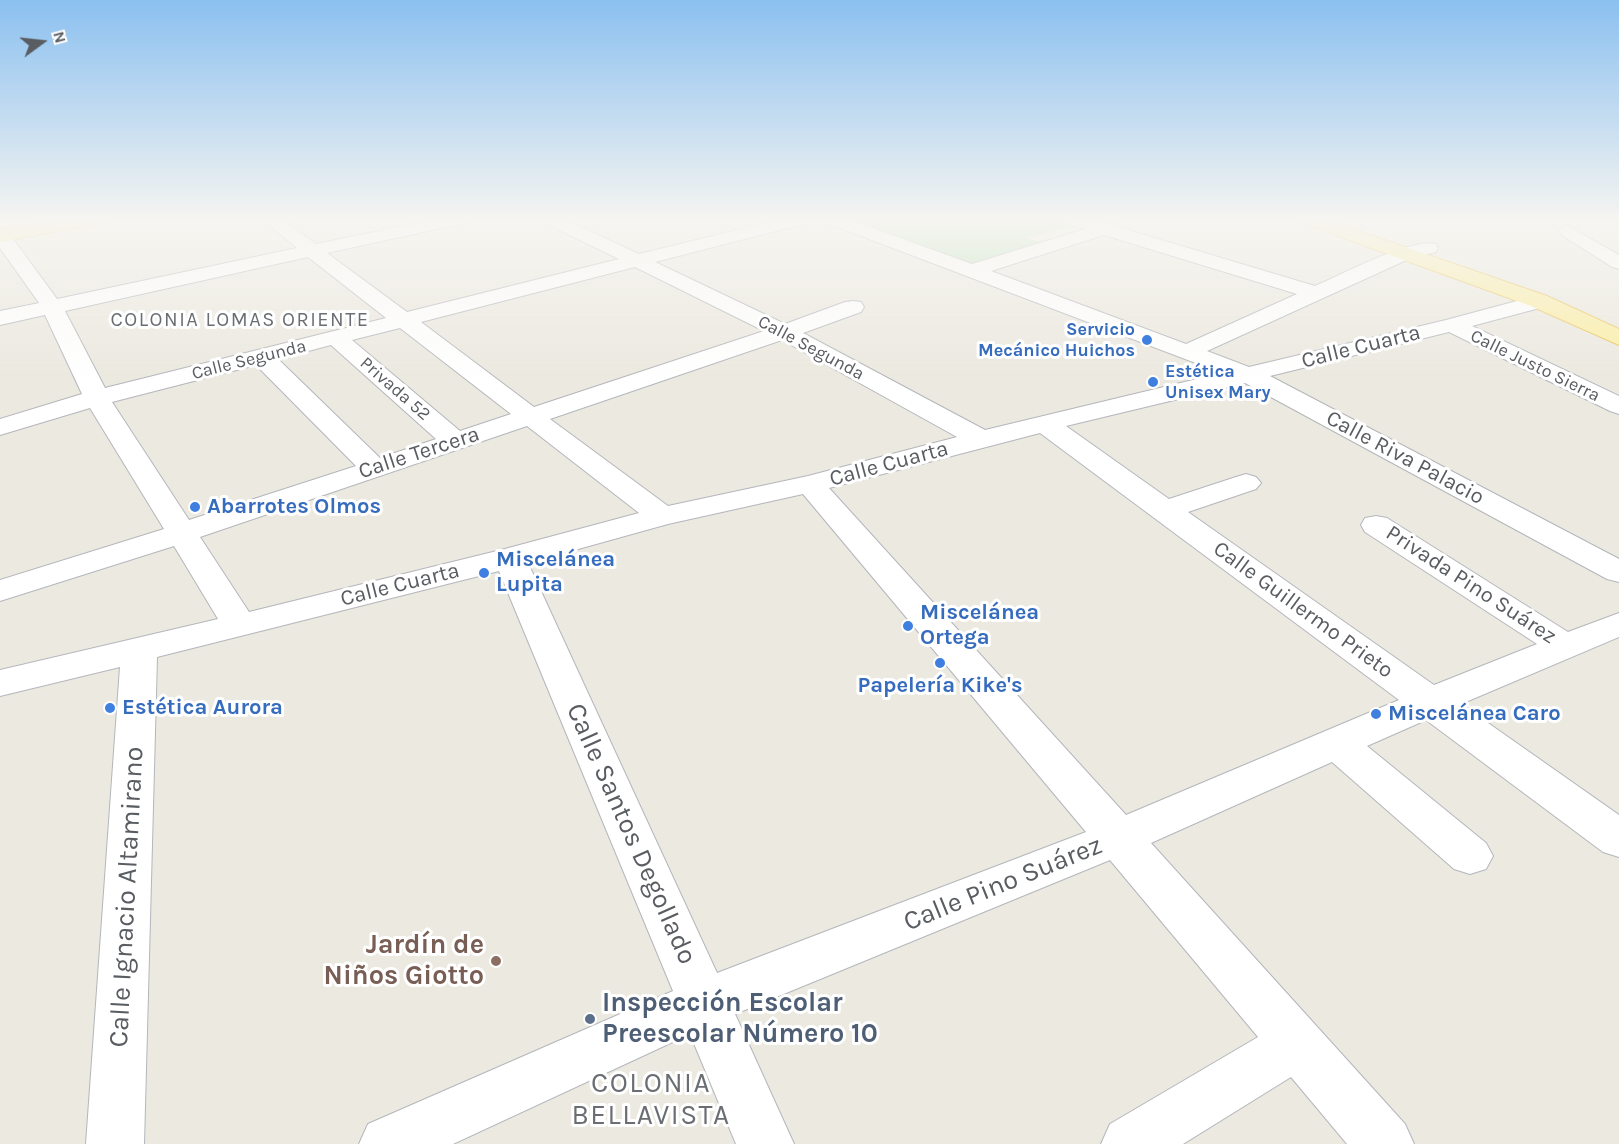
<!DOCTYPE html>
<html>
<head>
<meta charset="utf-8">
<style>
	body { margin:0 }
	#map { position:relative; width:1619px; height:1144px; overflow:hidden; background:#ece9e0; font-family:Karla,sans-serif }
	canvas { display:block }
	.north { position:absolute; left:12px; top:12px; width:60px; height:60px; -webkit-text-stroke:4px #fff; paint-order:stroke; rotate:75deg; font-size:16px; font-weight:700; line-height:24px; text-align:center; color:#595c61 }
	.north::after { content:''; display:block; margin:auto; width:21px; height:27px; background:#595c61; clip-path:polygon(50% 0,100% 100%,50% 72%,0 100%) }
</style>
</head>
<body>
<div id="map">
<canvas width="1619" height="1144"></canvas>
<div class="north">N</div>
</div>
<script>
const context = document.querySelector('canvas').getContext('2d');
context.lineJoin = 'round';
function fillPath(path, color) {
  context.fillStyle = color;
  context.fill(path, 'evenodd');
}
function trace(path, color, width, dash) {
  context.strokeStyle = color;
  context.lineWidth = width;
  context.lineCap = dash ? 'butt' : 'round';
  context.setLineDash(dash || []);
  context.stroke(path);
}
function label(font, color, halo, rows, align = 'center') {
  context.font = font + ' Karla,sans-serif';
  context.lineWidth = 6;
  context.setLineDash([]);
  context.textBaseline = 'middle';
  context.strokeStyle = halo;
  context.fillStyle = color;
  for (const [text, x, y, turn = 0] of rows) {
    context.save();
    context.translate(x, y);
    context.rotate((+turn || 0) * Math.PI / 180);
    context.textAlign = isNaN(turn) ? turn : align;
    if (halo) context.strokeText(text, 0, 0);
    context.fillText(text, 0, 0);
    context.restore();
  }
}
const green = new Path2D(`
	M847 219H1058L1080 225 1026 238 1044 244 968 264Z`);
const minor = new Path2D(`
	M262 219H281L316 244 437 219H468L466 223 460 224 327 253 407 312 619 259 545 223 543 219H564L639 254 782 219H809L807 223 655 262 785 324 845 302 853 301 861 302 864 307 861 312 803 333 985 430 1222 373 827 223 825 219H848L972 264 1085 229 1066 223 1064 219H1089L1115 223 1118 227 1315 286C1341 275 1410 238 1436 244L1438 248 1436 252 1411 258 1207 351 1249 367 1446 320 1539 295 1547 296 1550 301 1547 306 1472 326 1619 396V414L1610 411 1449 332 1270 376 1619 559V582L1607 579 1245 383 1066 426 1169 499 1236 477 1246 474 1256 477 1261 483 1256 489 1188 512 1434 685 1537 644 1365 532 1361 525 1365 518 1376 516 1387 518 1568 632 1619 613V637L1461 704 1619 815V857L1603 852 1426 720 1367 746 1486 843 1493 856 1486 869 1470 874 1454 869 1332 762 1151 843 1405 1124 1414 1144H1347L1291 1077 1183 1144H1101L1110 1124 1258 1037 1110 860 735 1014 794 1144H736L690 1034 453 1144H359L368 1124 673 991 499 571 157 657 144 1144H86L120 667 0 696V670L218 619 174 546 0 601V580L164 529 90 408 0 435V419L82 394 45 315 0 325V311L39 303 0 248V231L8 232 57 299 297 248ZM1104 235 1297 294 1186 344 991 271ZM308 257 386 318 105 388 65 311ZM635 267 764 331 534 407 421 322ZM400 328 511 414 460 431 352 340ZM782 340 957 437 808 476 668 506 550 419ZM331 345 436 439 380 458 278 359ZM256 365 356 466 189 520 112 402ZM527 426 639 513 501 550 249 612 200 537ZM1040 433 1399 700 1126 815 829 488ZM803 494 1086 832 717 973 528 563 668 524Z
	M1568 226 1619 255V269L1612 267 1562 235 1559 231 1562 227Z`);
const major = new Path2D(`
	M70 219H107L104 223 98 224 0 242V230Z
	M1300 219H1324L1547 296 1619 329V345L1531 306 1302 223Z`);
const markers = [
	[1147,340,6,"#3f7fe0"],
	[1153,382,6,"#3f7fe0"],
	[195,507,6,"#3f7fe0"],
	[484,573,6,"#3f7fe0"],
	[908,626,6,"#3f7fe0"],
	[940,663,6,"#3f7fe0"],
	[110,708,6,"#3f7fe0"],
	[1376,714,6,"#3f7fe0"],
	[496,961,6,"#8d6e63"],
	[590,1019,6,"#5c6f8a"]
];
const farShopnames = [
	["Servicio",1135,330],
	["Mecánico Huichos",1135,351],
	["Estética",1165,372,"left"],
	["Unisex Mary",1165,393,"left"]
];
const farStreetnames = [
	["Calle Segunda",811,348,28],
	["Calle Segunda",249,360,-14],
	["Calle Justo Sierra",1535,366,26],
	["Privada 52",395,389,41]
];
const farNeighbourhoodnames = [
	["COLONIA LOMAS ORIENTE",240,320]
];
const streetNames = [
	["Calle Cuarta",1361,347,-14],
	["Calle Tercera",419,453,-18],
	["Calle Riva Palacio",1405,458,28],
	["Calle Cuarta",889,464,-15],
	["Calle Cuarta",400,585,-14],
	["Privada Pino Suárez",1471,585,33],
	["Calle Guillermo Prieto",1303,610,36]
];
const shopNames = [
	["Abarrotes Olmos",207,507],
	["Miscelánea",496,560],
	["Lupita",496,585],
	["Miscelánea",920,613],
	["Ortega",920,638],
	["Papelería Kike's",940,686,"center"],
	["Estética Aurora",122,708],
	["Miscelánea Caro",1388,714]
];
const nearStreetnames = [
	["Calle Santos Degollado",631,834,66],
	["Calle Pino Suárez",1003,884,-22],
	["Calle Ignacio Altamirano",127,897,-87]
];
const nearEducationnames = [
	["Jardín de",484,945],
	["Niños Giotto",484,976]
];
const nearServicenames = [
	["Inspección Escolar",602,1003],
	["Preescolar Número 10",602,1034]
];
const nearNeighbourhoodnames = [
	["COLONIA",651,1084],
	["BELLAVISTA",651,1116]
];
fillPath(green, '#bde3be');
trace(minor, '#b3b6bb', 2);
trace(major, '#eac45b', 2);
fillPath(minor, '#fff');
fillPath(major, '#fbeea6');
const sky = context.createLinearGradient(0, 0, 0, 379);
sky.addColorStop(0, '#8bc0f0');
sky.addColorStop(0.58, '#f6f5f1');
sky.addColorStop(1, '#f6f5f100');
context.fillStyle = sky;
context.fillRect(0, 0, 1619, 379);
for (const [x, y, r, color] of markers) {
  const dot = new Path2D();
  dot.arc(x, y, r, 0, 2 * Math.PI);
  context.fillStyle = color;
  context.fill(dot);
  trace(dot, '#fff', 2);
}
label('bold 18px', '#366cbe', '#fff', farShopnames, 'right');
label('18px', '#595c61', '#fff', farStreetnames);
context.letterSpacing = '1.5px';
label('20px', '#6a6e73', '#fff', farNeighbourhoodnames);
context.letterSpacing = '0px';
label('22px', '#595c61', '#fff', streetNames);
label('bold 22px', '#366cbe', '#fff', shopNames, 'left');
label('27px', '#595c61', '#fff', nearStreetnames);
label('bold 27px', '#785e54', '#fff', nearEducationnames, 'right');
label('bold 27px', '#4e5e75', '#fff', nearServicenames, 'left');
context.letterSpacing = '1.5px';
label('28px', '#6a6e73', '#fff', nearNeighbourhoodnames);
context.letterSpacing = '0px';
</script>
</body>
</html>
